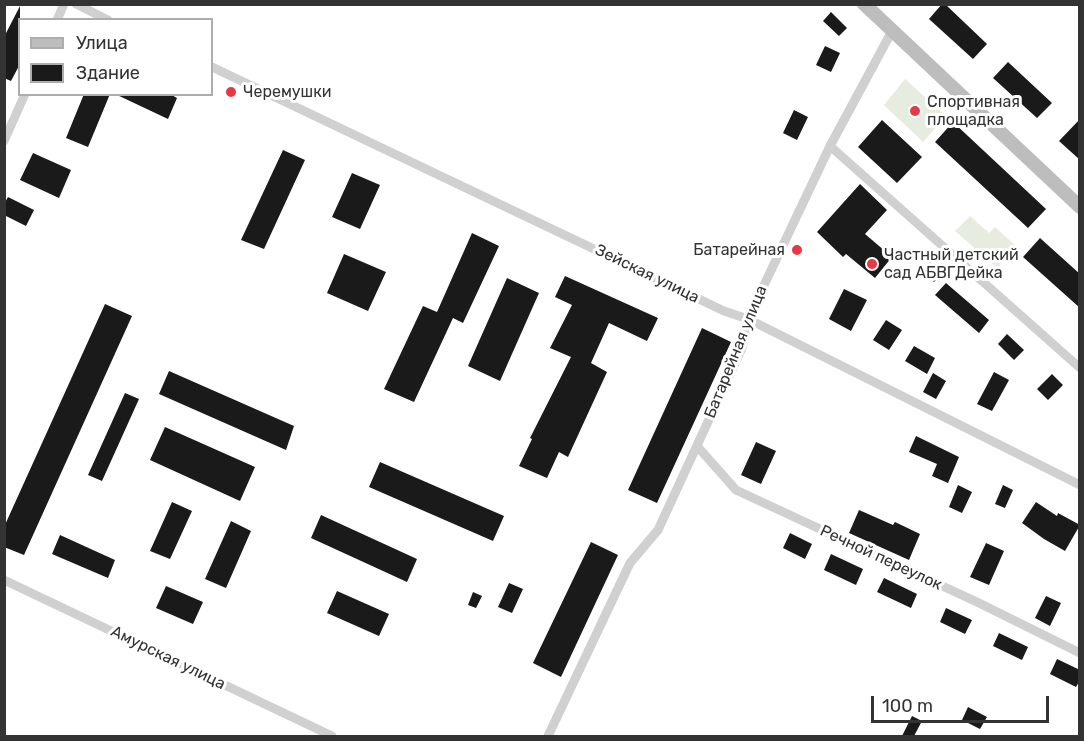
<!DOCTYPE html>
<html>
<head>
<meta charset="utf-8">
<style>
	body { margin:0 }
	#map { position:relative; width:1084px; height:741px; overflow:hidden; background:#fff; font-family:Rubik,sans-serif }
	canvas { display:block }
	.frame { position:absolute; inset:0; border:6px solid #333; pointer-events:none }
	.legend { position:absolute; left:18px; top:18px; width:195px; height:78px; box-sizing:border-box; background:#fff; border:2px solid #adadad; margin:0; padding:8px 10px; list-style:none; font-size:18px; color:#333 }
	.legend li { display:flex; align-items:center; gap:12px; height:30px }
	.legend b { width:30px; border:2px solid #adadad }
	.scale { position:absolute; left:871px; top:696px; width:178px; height:27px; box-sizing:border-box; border:3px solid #333; border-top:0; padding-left:8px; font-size:18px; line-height:21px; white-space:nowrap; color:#333; -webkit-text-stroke:4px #fff; paint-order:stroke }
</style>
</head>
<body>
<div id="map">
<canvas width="1084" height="741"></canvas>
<div class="frame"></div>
<ul class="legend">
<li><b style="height:8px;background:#bdbdbd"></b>Улица</li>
<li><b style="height:16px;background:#1a1a1a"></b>Здание</li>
</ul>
<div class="scale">100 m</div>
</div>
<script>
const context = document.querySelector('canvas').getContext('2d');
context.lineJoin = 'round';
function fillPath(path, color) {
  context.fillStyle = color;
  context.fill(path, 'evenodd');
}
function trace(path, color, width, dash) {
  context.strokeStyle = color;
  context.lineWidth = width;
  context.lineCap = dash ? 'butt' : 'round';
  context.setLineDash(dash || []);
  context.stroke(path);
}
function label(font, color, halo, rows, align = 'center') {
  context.font = font + ' Rubik,sans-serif';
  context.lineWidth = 6;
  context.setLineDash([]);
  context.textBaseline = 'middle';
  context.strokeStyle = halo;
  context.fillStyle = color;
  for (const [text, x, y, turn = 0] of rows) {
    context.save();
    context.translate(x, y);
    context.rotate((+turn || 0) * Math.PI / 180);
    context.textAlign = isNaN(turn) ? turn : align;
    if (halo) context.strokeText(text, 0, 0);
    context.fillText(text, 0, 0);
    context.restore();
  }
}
const green = new Path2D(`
	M905 79 946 116 923 142 884 105Z
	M970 216 989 233 995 227 1017 247 997 268 955 231Z`);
const building = new Path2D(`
	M942 4H945L987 44 973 59 929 19Z
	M20 6V64L11 81 4 78V37Z
	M831 12 847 28 839 36 823 21Z
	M825 46 840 53 831 72 816 65Z
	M1008 62 1052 103 1037 118 993 78Z
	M84 94H110L88 147 66 138Z
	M115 94H170L177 98 168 119Z
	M794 110 808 117 797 140 783 133Z
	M1080 119V160L1059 141Z
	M882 120 922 157 897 183 858 147Z
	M953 122 1046 209 1028 228 935 142Z
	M283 150 305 160 264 249 241 240Z
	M33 153 71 170 59 198 20 180Z
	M352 173 380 185 360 229 332 217Z
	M860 184 887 210 865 234 892 257 875 278 846 254 843 257 817 232Z
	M8 197 34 210 26 226 4 215V204Z
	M472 233 499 246 463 323 453 318 414 402 384 389 423 306 437 312Z
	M1040 238 1080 274V308L1023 257Z
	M344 254 386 272 368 311 327 293Z
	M931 260 944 271 934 282 921 271Z
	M565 276 658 318 647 341 609 323 591 363 607 372 568 457 559 452 547 478 519 466 532 439 530 438 571 357 550 348 572 305 555 297Z
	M507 278 539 293 500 381 468 366Z
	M946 283 989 320 979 333 935 295Z
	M844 289 867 300 851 331 829 319Z
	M105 304 132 316 24 555 4 547V527Z
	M886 320 902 330 889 350 873 340Z
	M702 328 731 342 657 503 628 490Z
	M1007 334 1024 350 1014 360 998 344Z
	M914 346 935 358 927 374 905 361Z
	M169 371 294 426 286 450 159 394Z
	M994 372 1009 380 992 411 977 404Z
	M933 373 946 381 936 399 923 392Z
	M1052 374 1063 385 1048 400 1037 389Z
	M125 393 139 399 102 481 88 475Z
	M165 427 255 467 240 501 150 460Z
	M916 436 959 457 948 483 932 476 937 464 909 452Z
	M756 442 776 451 761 484 741 475Z
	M380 462 504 516 493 541 369 487Z
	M958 485 972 492 962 513 949 507Z
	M1003 485 1013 490 1005 508 995 504Z
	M172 502 192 511 170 559 150 551Z
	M1036 502 1057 516 1058 513 1080 525 1065 551 1044 539 1022 523Z
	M859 510 893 525 895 522 920 534 909 560 849 533Z
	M321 515 417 559 407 582 311 538Z
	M231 521 251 531 226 588 205 579Z
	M790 533 812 544 805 559 783 548Z
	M60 535 115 560 108 578 52 554Z
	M591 542 618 555 561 677 533 663Z
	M986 543 1004 551 989 585 970 577Z
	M831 554 863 569 856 585 824 570Z
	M884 578 917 594 911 608 877 592Z
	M509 583 523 589 512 613 498 607Z
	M166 586 203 602 193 624 156 608Z
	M337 591 389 614 379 636 327 613Z
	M473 592 482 596 476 608 468 605Z
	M1046 596 1061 603 1050 626 1035 618Z
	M946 608 972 620 965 634 940 622Z
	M999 633 1028 647 1022 660 993 646Z
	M1057 659 1080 670V680L1076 687 1050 674Z
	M968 707 987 717 980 729 962 720Z
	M912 716 922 721 914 736H902Z`);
const street = new Path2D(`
	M76 4 108 20
	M57 20 64 4
	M212 67 724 311 748 319 1080 485
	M4 141 25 94
	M830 146 1080 368
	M697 446 736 490 979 603 1080 653
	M4 580 332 736
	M548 736 630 563 658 530 742 348 748 319 830 146 892 31`);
const secondary = new Path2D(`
	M864 4 1080 207`);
const markers = [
	[231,92,6,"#e63946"],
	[915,111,6,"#e63946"],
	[797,250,6,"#e63946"],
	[872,264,6,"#e63946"]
];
const poiNames = [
	["Черемушки",243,92],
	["Спортивная",927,102],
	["площадка",927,120],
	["Батарейная",785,250,"right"],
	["Частный детский",884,255],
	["сад АБВГДейка",884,273]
];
const streetNames = [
	["Зейская улица",647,274,26],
	["Батарейная улица",736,352,-68],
	["Речной переулок",881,558,25],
	["Амурская улица",168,658,26]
];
fillPath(green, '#e6ecdf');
fillPath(building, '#1a1a1a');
trace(street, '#d0d0d0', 9);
trace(secondary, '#bdbdbd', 14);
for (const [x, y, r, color] of markers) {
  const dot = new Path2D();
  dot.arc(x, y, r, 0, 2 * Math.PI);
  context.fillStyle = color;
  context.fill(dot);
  trace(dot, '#fff', 2);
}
label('16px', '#333', '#fff', poiNames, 'left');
label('16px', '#333', '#fff', streetNames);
</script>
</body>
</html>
